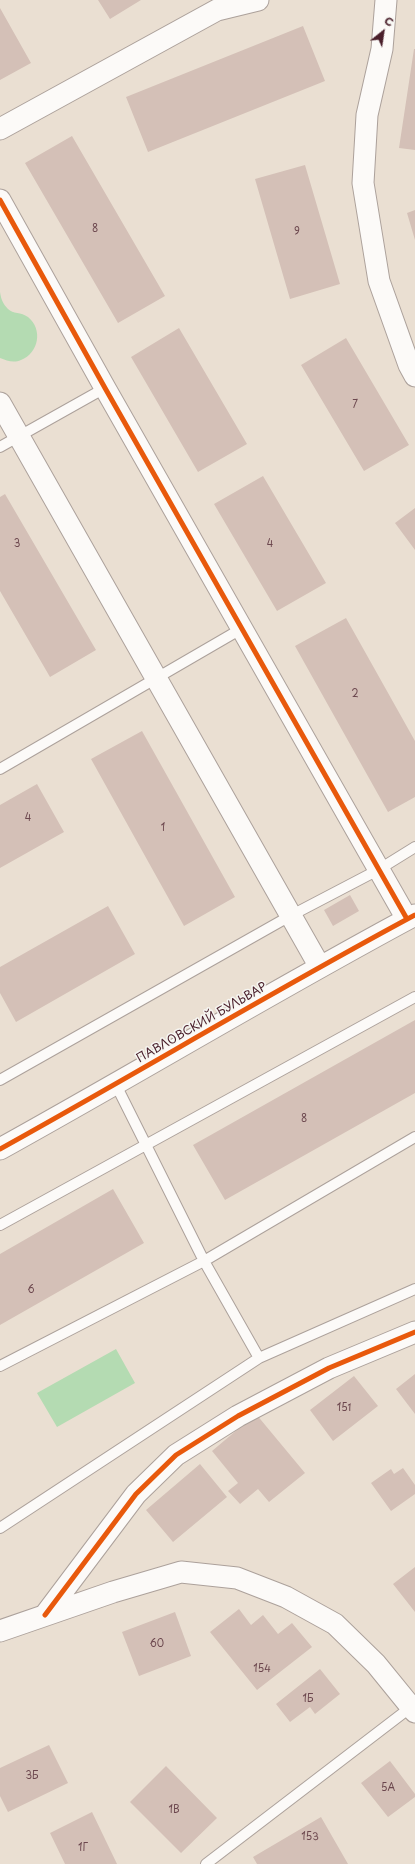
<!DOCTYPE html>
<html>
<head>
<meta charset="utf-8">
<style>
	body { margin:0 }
	#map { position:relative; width:415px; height:1864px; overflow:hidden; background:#eadfd2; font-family:"Playpen Sans",sans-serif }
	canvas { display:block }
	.north { position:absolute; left:363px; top:12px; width:40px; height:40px; -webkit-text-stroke:3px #f6f6f2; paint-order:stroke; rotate:30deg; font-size:11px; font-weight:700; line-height:16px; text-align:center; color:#4a1f2b }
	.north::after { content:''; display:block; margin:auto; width:14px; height:18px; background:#4a1f2b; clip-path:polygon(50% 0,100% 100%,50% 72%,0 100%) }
</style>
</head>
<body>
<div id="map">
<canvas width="415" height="1864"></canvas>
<div class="north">С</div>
</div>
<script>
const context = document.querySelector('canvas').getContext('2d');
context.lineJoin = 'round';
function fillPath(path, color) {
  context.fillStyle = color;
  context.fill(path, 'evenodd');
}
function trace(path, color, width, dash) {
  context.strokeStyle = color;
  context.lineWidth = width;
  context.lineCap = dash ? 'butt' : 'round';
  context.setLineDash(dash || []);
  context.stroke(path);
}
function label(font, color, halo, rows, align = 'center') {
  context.font = font + ' "Playpen Sans",sans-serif';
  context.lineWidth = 3;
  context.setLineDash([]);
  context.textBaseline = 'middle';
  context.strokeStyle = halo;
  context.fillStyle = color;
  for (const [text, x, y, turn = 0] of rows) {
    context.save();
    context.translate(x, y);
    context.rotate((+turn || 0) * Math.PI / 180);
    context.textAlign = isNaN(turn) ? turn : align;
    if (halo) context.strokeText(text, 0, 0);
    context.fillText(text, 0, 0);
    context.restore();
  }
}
const green = new Path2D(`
	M0 292C1 299 3 304 8 309 13 314 21 312 28 317 43 329 39 353 21 360 14 363 7 361 0 358Z
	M116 1349 135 1383 57 1427 37 1393Z`);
const building = new Path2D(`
	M98 0H141L110 19Z
	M0 8 31 63 0 80Z
	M303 26 325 81 148 152 126 97Z
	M414 49H415V150L399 148Z
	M72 136 165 296 118 323 25 163Z
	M305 165 340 284 290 299 255 179Z
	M415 210V240L407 213Z
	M179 328 247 444 198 472 131 357Z
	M346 338 409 445 364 471 301 365Z
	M263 476 326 583 277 611 214 504Z
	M5 494 96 650 50 677 0 591V497Z
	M415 508V550L395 523Z
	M346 618 415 741V797L388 812 295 646Z
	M142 731 235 897 184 926 91 759Z
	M37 784 64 832 0 868V805Z
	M350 895 359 911 333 926 324 910Z
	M108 906 135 954 16 1022 0 993V967Z
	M415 1020V1093L225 1200 193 1145Z
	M113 1189 144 1243 0 1325V1254Z
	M415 1374V1414L396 1389Z
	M354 1376 378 1406 333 1441 310 1410Z
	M256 1414 305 1473 269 1502 258 1489 240 1504 228 1491 238 1483 212 1451Z
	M200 1464 227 1497 173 1542 146 1510Z
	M403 1468 415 1485V1494L391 1511 371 1483 391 1469 394 1474Z
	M415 1567V1612L393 1584Z
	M239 1609 251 1625 263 1615 278 1634 292 1623 312 1647 257 1690 210 1632Z
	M175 1612 191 1656 139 1676 122 1632Z
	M320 1669 340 1694 315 1714 310 1707 290 1722 276 1704Z
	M49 1745 68 1783 8 1812 0 1796V1768Z
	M390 1761 415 1794V1797L388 1817 361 1783Z
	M166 1766 217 1818 181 1853 130 1802Z
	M92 1812 117 1864H65L50 1833Z
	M321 1817 348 1864H257L253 1857Z`);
const service = new Path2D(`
	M0 447 105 388
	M0 769 241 629
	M0 1080 290 916 378 870 415 847
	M116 1085 204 1261 259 1358
	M0 1225 415 997
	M0 1366 204 1261 415 1137
	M0 1528 259 1358 415 1289
	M206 1864 411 1707`);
const minor = new Path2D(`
	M386 0 382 49 367 115 363 183 379 281 409 365 415 376
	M0 129 217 10 258 0
	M0 200 105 388 407 919
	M0 403 320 967
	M0 1149C139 1072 275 990 415 915
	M45 1615 136 1494 176 1455 238 1416 329 1368 415 1332
	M0 1631 113 1592 181 1572 237 1578 286 1597 335 1624 376 1664 415 1712`);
const cycleway = new Path2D(`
	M0 200 105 388 407 919
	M0 1149C139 1072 275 990 415 915
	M45 1615 136 1494 176 1455 238 1416 329 1368 415 1332`);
const numberNames = [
	["8",95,229],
	["9",297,232],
	["7",355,405],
	["3",17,544],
	["4",270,544],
	["2",355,694],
	["4",28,818],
	["1",163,828],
	["8",304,1119],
	["6",31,1290],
	["151",344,1408],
	["60",157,1644],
	["154",262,1669],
	["1Б",308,1699],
	["3Б",32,1776],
	["5А",388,1788],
	["1В",174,1810],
	["153",310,1837],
	["1Г",83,1848]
];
const streetNames = [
	["ПАВЛОВСКИЙ БУЛЬВАР",202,1023,-30]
];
fillPath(green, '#b4dbb2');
fillPath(building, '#d4c0b7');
trace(service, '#aca19b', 12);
trace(minor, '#aca19b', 23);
trace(service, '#fcfaf8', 10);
trace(minor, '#fcfaf8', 21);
trace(cycleway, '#e8590c', 5);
label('10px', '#6c474e', null, numberNames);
label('12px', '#4a1f2b', '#f6f6f2', streetNames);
</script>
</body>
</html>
